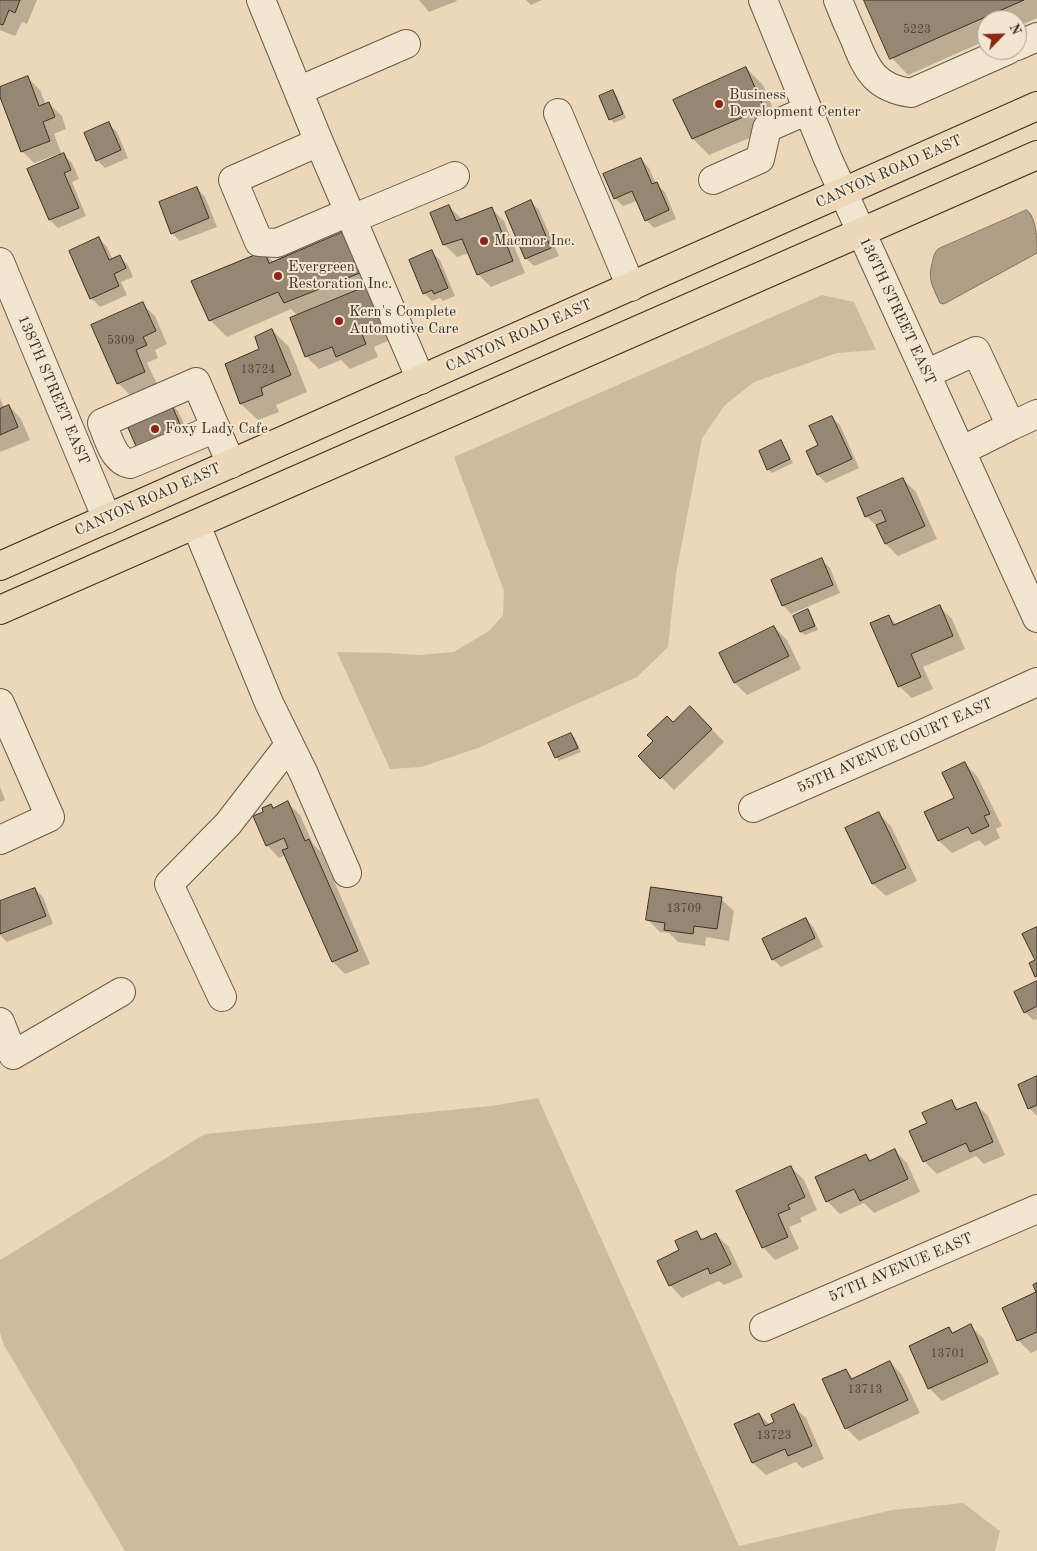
<!DOCTYPE html>
<html>
<head>
<meta charset="utf-8">
<style>
	body { margin:0 }
	#map { position:relative; width:1037px; height:1551px; overflow:hidden; background:#ecd8b8; font-family:"Old Standard TT",serif }
	canvas { display:block }
	.north { position:absolute; left:977px; top:10px; width:50px; height:50px; box-sizing:border-box; background:#f3e6d1; border:1px solid #a99d8d; border-radius:50%; rotate:66deg; font-size:14px; font-weight:700; line-height:20px; text-align:center; color:#393026 }
	.north::after { content:''; display:block; margin:auto; width:18px; height:22px; background:#8f2418; clip-path:polygon(50% 0,100% 100%,50% 72%,0 100%) }
</style>
</head>
<body>
<div id="map">
<canvas width="1037" height="1551"></canvas>
<div class="north">N</div>
</div>
<script>
const context = document.querySelector('canvas').getContext('2d');
context.lineJoin = 'round';
function fillPath(path, color) {
  context.fillStyle = color;
  context.fill(path, 'evenodd');
}
function trace(path, color, width, dash) {
  context.strokeStyle = color;
  context.lineWidth = width;
  context.lineCap = dash ? 'butt' : 'round';
  context.setLineDash(dash || []);
  context.stroke(path);
}
function label(font, color, halo, rows, align = 'center') {
  context.font = font + ' "Old Standard TT",serif';
  context.lineWidth = 4;
  context.setLineDash([]);
  context.textBaseline = 'middle';
  context.strokeStyle = halo;
  context.fillStyle = color;
  for (const [text, x, y, turn = 0] of rows) {
    context.save();
    context.translate(x, y);
    context.rotate((+turn || 0) * Math.PI / 180);
    context.textAlign = isNaN(turn) ? turn : align;
    if (halo) context.strokeText(text, 0, 0);
    context.fillText(text, 0, 0);
    context.restore();
  }
}
const green = new Path2D(`
	M822 295 854 302 876 350 837 353 754 382 725 405 702 438 676 574 668 647 637 677 478 748 421 767 390 769 337 652 387 653 418 655 454 652 489 631 503 615 504 591 454 457Z
	M538 1098 739 1546 892 1510 963 1503 1000 1531 995 1551H125L4 1345 0 1333V1260L205 1134 491 1106Z`);
const water = new Path2D(`
	M1027 210C1037 219 1037 239 1037 253L944 304 940 303C934 289 927 279 932 264 933 258 934 253 938 249Z`);
const shadow = new Path2D(`
	M0 0H37L27 24 22 22 15 36 0 30Z
	M419 0H456L457 1 429 12Z
	M526 0H542L531 5Z
	M866 0H1037V18L1017 27V20H987V40L908 75 892 58Z
	M746 68 763 85 780 125 709 155 693 139Z
	M28 78 40 90 46 105 49 104 62 116 66 129 54 134 62 155H64L72 163 79 179 72 182 86 216 58 228 50 220 59 154 34 163 22 151 0 94V89Z
	M613 92 617 96 626 118 614 123 610 119Z
	M108 123 117 132 128 158 105 168 97 160Z
	M641 159 649 168 656 184 665 192 676 219 654 228 646 220 637 201 623 206 615 198Z
	M197 188 205 197 217 227 180 241 172 233Z
	M531 202 539 210 559 256 534 266 526 258Z
	M449 207 462 219 492 209 504 221 525 273 491 287 478 274 469 253 457 257 444 244Z
	M348 232 399 336 374 347 378 357 350 369 341 360 319 369 307 357 292 319 298 316 291 309 227 337 210 320 264 252 274 263Z
	M99 239 107 247 113 260 120 257 128 265 133 277 121 282 127 295 100 307 91 298Z
	M431 252 440 260 455 296 443 301 440 298 432 301 424 293Z
	M142 304 155 316 167 344 155 350 158 358 147 363 157 384 131 396 118 383Z
	M272 330 289 347 307 392 276 405 279 412 258 420 241 404 260 349Z
	M0 398 4 408 9 406 21 419 30 440 0 452Z
	M170 403 178 411 193 444 127 422Z
	M831 417 840 425 859 468 826 483 818 475 820 446Z
	M780 442 784 446 793 463 772 473 768 469Z
	M903 479 916 492 937 539 898 556 886 544 879 528 866 516Z
	M821 560 830 568 840 593 791 614 783 605Z
	M939 606 952 619 965 649 923 667 933 689 912 698 899 686 889 616 897 625Z
	M808 611 811 615 818 630 805 635 801 632 794 616Z
	M774 627 787 640 801 669 747 695 735 683Z
	M690 707 724 742 674 790 640 756Z
	M571 734 575 738 581 752 559 761 556 757Z
	M965 764 977 776 1002 826 996 829 1000 838 985 846 979 840 952 853 939 841 926 813 955 798Z
	M0 787 5 800 0 802Z
	M288 803 300 815 313 844 322 853 370 964 345 974 333 962 286 855 279 858 267 845 265 812 271 806 274 808Z
	M878 813 891 826 917 881 886 896 873 884 846 829Z
	M35 889 43 897 53 924 7 942 0 935V903Z
	M721 899 734 911 729 941 706 937 705 946 678 942 669 933 660 932 647 919Z
	M806 919 814 928 823 947 781 967 773 959Z
	M1037 982V1019L1033 1020 1025 1012Z
	M1037 1078V1116L1029 1108Z
	M951 1102 960 1110 975 1103 988 1116 1005 1155 984 1164 976 1156 937 1174 924 1161 928 1124Z
	M895 1151 907 1163 920 1192 874 1213 864 1203 840 1214 827 1201 866 1155 872 1161Z
	M791 1167 804 1180 817 1210 800 1218 802 1222 789 1227 799 1249 775 1260 763 1247Z
	M697 1233 704 1240 716 1235 729 1247 743 1277 724 1285 719 1281 682 1298 670 1285 681 1251Z
	M1037 1293V1350L1031 1353 1018 1340Z
	M970 1326 983 1338 999 1374 942 1401 929 1388 949 1329 953 1334Z
	M890 1362 902 1375 920 1413 859 1441 846 1428 845 1370 854 1379Z
	M793 1406 806 1418 824 1459 802 1468 796 1462 766 1475 753 1463 759 1414 770 1425 775 1422Z`);
const building = new Path2D(`
	M0 0H20L15 13 9 10 3 25 0 24Z
	M864 0H1024L890 59Z
	M746 67 764 108 692 139 673 100Z
	M28 76 39 106 49 102 55 117 43 122 50 141 21 152 0 97V87Z
	M613 90 623 114 609 120 599 96Z
	M109 122 121 150 96 161 84 133Z
	M64 153 71 170 64 173 79 208 49 220 27 169Z
	M641 158 652 184 657 182 669 210 645 221 632 191 614 199 603 174Z
	M197 187 209 218 171 234 159 202Z
	M531 200 551 248 525 259 505 212Z
	M449 205 456 221 492 207 513 261 477 275 462 239 443 245 430 213Z
	M348 230 365 271 284 303 278 292 209 321 191 281 264 251 269 263Z
	M99 237 109 260 120 255 126 268 114 274 119 286 90 299 69 251Z
	M432 250 448 288 434 294 432 290 423 294 409 260Z
	M370 285 387 323 362 334 366 344 336 357 332 347 305 357 290 318Z
	M143 302 156 331 143 337 147 345 136 350 145 372 117 384 91 325Z
	M272 329 291 375 261 388 263 395 240 404 225 364 259 349 255 337Z
	M170 401 185 436 139 453 125 421Z
	M9 405 18 427 0 435V409Z
	M832 416 852 459 817 475 806 451 818 445 809 426Z
	M781 440 790 459 767 470 759 451Z
	M903 478 925 526 885 544 876 525 886 521 881 510 865 517 857 498Z
	M822 558 833 585 782 606 771 580Z
	M940 605 953 636 911 654 921 677 898 687 870 623 889 615 893 625Z
	M808 609 815 626 800 632 793 616Z
	M774 626 789 656 734 683 719 653Z
	M690 706 712 729 660 779 638 756 653 741 647 735 667 716 673 722Z
	M571 733 578 748 555 758 548 743Z
	M965 762 990 814 984 816 989 826 972 834 968 827 938 841 924 812 954 798 942 773Z
	M288 801 305 841 309 839 358 951 332 962 282 850 288 848 284 838 266 846 253 816 263 812 262 808 271 804 273 808Z
	M879 812 906 868 872 884 845 828Z
	M651 887 722 897 717 929 694 926 693 934 664 930 665 923 646 920Z
	M35 888 46 916 0 934V901Z
	M806 918 815 938 772 960 762 939Z
	M1037 927V976L1035 977 1029 963 1035 960 1022 934Z
	M1037 981V1006L1024 1013 1014 992Z
	M1037 1076V1105L1028 1109 1018 1085Z
	M952 1100 956 1110 976 1102 993 1142 970 1152 966 1143 923 1162 909 1131 927 1123 922 1113Z
	M895 1149 908 1179 860 1201 854 1189 826 1202 815 1177 866 1154 869 1161Z
	M791 1166 805 1197 788 1205 790 1209 778 1214 788 1237 762 1248 736 1191Z
	M697 1231 701 1240 716 1233 731 1264 710 1274 708 1268 669 1286 657 1261 679 1250 675 1241Z
	M1037 1283V1332L1017 1341 1002 1308 1036 1292 1033 1285Z
	M971 1324 988 1362 928 1389 909 1346 949 1327 952 1333Z
	M890 1361 908 1400 845 1429 822 1379 846 1369 851 1379Z
	M794 1404 812 1446 788 1456 785 1449 752 1463 734 1424 759 1413 765 1426 774 1422 771 1415Z`);
const minor = new Path2D(`
	M261 0 319 142 421 380
	M763 0 828 159 1037 618
	M838 0C843 13 849 27 855 40 867 71 876 88 911 93L1008 50
	M1017 46 1037 37
	M298 91 406 44
	M558 113 631 287
	M319 142 233 180 259 242 277 243 349 212
	M713 180 760 159 767 128 808 110
	M352 219 455 176
	M0 262 107 519
	M926 374 976 351 1011 426 961 451
	M1011 426 1037 414
	M216 428 130 464C113 461 108 437 102 423L196 382 231 464
	M196 525 269 703 304 774 347 873
	M0 703 50 817 0 840
	M753 808 920 735 1037 682
	M222 997 169 884 228 824 289 745
	M0 1022 13 1055 121 992
	M764 1327 1037 1209`);
const major = new Path2D(`
	M0 566 1037 106
	M0 610 1037 155`);
const markers = [
	[719,104,5,"#8f2418"],
	[484,241,5,"#8f2418"],
	[278,276,5,"#8f2418"],
	[339,321,5,"#8f2418"],
	[155,429,5,"#8f2418"]
];
const numberNames = [
	["5223",917,30],
	["5309",121,341],
	["13724",258,370],
	["13709",684,909],
	["13701",948,1354],
	["13713",865,1390],
	["13723",774,1436]
];
const poiNames = [
	["Business",729,95],
	["Development Center",729,112],
	["Macmor Inc.",494,241],
	["Evergreen",288,267],
	["Restoration Inc.",288,284],
	["Kern's Complete",349,312],
	["Automotive Care",349,329],
	["Foxy Lady Cafe",165,429]
];
const streetNames = [
	["CANYON ROAD EAST",889,172,-24],
	["136TH STREET EAST",897,311,65],
	["CANYON ROAD EAST",519,336,-24],
	["138TH STREET EAST",53,390,67],
	["CANYON ROAD EAST",148,500,-24],
	["55TH AVENUE COURT EAST",895,746,-24],
	["57TH AVENUE EAST",901,1268,-23]
];
fillPath(green, '#cebb9f');
fillPath(water, '#af9f86');
trace(water, '#807360', 1);
fillPath(shadow, '#0003');
fillPath(building, '#968772');
trace(building, '#393026', 1);
trace(minor, '#665a4a', 30);
trace(major, '#393026', 30);
trace(minor, '#f3e6d1', 28);
trace(major, '#ecd8b8', 28);
for (const [x, y, r, color] of markers) {
  const dot = new Path2D();
  dot.arc(x, y, r, 0, 2 * Math.PI);
  context.fillStyle = color;
  context.fill(dot);
  trace(dot, '#f3e6d1', 2);
}
label('12px', '#504639', null, numberNames);
label('15px', '#393026', '#f3e6d1', poiNames, 'left');
label('15px', '#393026', '#f3e6d1', streetNames);
</script>
</body>
</html>
